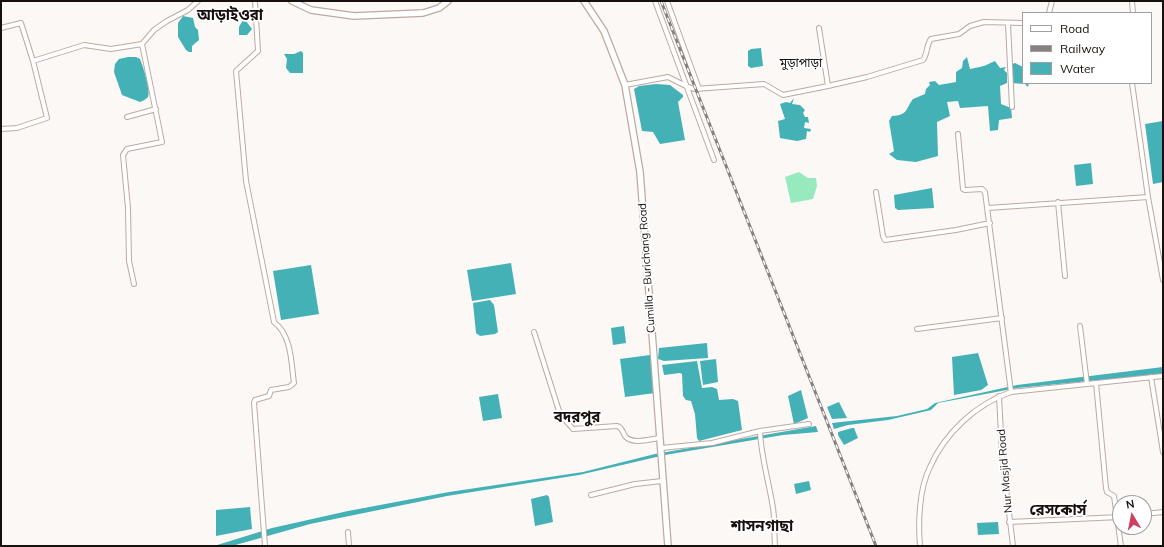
<!DOCTYPE html>
<html>
<head>
<meta charset="utf-8">
<style>
	body { margin:0 }
	#map { position:relative; width:1164px; height:547px; overflow:hidden; background:#fcf8f6; font-family:Mulish,sans-serif }
	canvas { display:block }
	.frame { position:absolute; inset:0; border:2px solid #17100d; pointer-events:none }
	.legend { position:absolute; left:1022px; top:12px; width:130px; height:72px; box-sizing:border-box; background:#fff; border:1px solid #a29f9e; margin:0; padding:5px 7px; list-style:none; font-size:12px; color:#17100d }
	.legend li { display:flex; align-items:center; gap:8px; height:20px }
	.legend b { width:20px; border:1px solid #a29f9e }
	.north { position:absolute; left:1112px; top:495px; width:40px; height:40px; box-sizing:border-box; background:#fff; border:1px solid #a29f9e; border-radius:50%; rotate:350deg; font-size:11px; font-weight:700; line-height:16px; text-align:center; color:#17100d }
	.north::after { content:''; display:block; margin:auto; width:14px; height:18px; background:#ce3e5e; clip-path:polygon(50% 0,100% 100%,50% 72%,0 100%) }
</style>
</head>
<body>
<div id="map">
<canvas width="1164" height="547"></canvas>
<div class="frame"></div>
<ul class="legend">
<li><b style="height:5px;background:#fff"></b>Road</li>
<li><b style="height:5px;background:#86807e"></b>Railway</li>
<li><b style="height:11px;background:#44b1b6"></b>Water</li>
</ul>
<div class="north">N</div>
</div>
<script>
const context = document.querySelector('canvas').getContext('2d');
context.lineJoin = 'round';
function fillPath(path, color) {
  context.fillStyle = color;
  context.fill(path, 'evenodd');
}
function trace(path, color, width, dash) {
  context.strokeStyle = color;
  context.lineWidth = width;
  context.lineCap = dash ? 'butt' : 'round';
  context.setLineDash(dash || []);
  context.stroke(path);
}
function label(font, color, halo, rows, align = 'center') {
  context.font = font + ' Mulish,"Noto Sans Bengali",sans-serif';
  context.lineWidth = 3.5;
  context.setLineDash([]);
  context.textBaseline = 'middle';
  context.strokeStyle = halo;
  context.fillStyle = color;
  for (const [text, x, y, turn = 0] of rows) {
    context.save();
    context.translate(x, y);
    context.rotate((+turn || 0) * Math.PI / 180);
    context.textAlign = isNaN(turn) ? turn : align;
    if (halo) context.strokeText(text, 0, 0);
    context.fillText(text, 0, 0);
    context.restore();
  }
}
const green = new Path2D(`
	M799 172 808 178H816L817 186 813 199 791 203 785 177Z`);
const water = new Path2D(`
	M183 16 193 18 195 27 198 30 199 40 192 46V52H189L186 50 178 37V23Z
	M243 20 246 21 252 29 247 35H239V27Z
	M761 48 763 66 751 68 748 66V51L751 49Z
	M301 51 303 53V73H290L286 68 287 59 284 54H294Z
	M128 57H136L140 59C143 66 151 91 148 97 146 99 143 101 140 102L122 95 114 72 115 64 119 59Z
	M967 57 970 69 984 66 995 61 1000 68 1006 67 1004 70 1007 73V83L1000 86 1001 104 1011 108 1012 118 999 120 998 130 990 131 988 106 960 108 958 101 947 102 950 116 937 122 938 156 916 162 897 160 889 154 894 151 889 121 892 116C908 115 905 110 913 99L925 94 926 89 930 85 929 82 935 81 939 85 956 82V72L962 68 963 61Z
	M1015 63 1023 67V83H1029L1028 87 1025 84 1011 83 1010 65Z
	M656 84 670 85 683 95V97L678 102 685 140 660 144 653 132 642 131 634 89 639 86Z
	M794 98 792 104 800 105 805 110 803 113 805 117H808L809 123 805 122 804 128 811 129 810 132 807 131 806 139 797 141 780 138 778 121 785 119 780 104 786 102 790 103Z
	M1163 121V182L1153 184 1145 124Z
	M1091 163 1093 184 1076 186 1074 165Z
	M932 188 934 208 898 210 895 208 894 195Z
	M511 263 516 294 472 301 467 270Z
	M311 265 319 314 281 320 273 271Z
	M490 300 494 305 498 332 495 334 480 336 476 333 473 303Z
	M624 326 626 343 613 345 611 328Z
	M707 343 708 358 664 361 658 359 659 348Z
	M978 353 988 385 981 390 954 395 952 357Z
	M650 355 655 393 625 397 620 359Z
	M716 359 718 382 703 385 700 361Z
	M697 361 702 388 712 387 717 389 719 400 733 399 738 401 742 430 699 441 697 438 695 414 691 401 686 400 683 396 682 374 680 373 664 375 662 365Z
	M1163 367V374L1017 388 938 403 931 410 888 420 848 425 834 429 832 423 897 416 927 409 935 403 1017 385Z
	M801 390 808 418 794 424 788 396Z
	M498 394 502 418 483 421 479 397Z
	M839 402 847 418 832 419 827 407Z
	M816 426 818 432 783 435 665 455 579 475 447 496 310 524 232 546H214L272 528 348 511 449 492 583 472 655 454Z
	M852 428H854L858 438 844 445 838 435V432Z
	M809 481 811 490 796 494 794 484Z
	M547 495 549 497 553 522 535 526 531 499Z
	M250 507 252 529 216 536V510Z
	M998 522 999 534 978 535 977 523Z`);
const street = new Path2D(`
	M255 1 258 51 236 71 246 181 274 322C292 336 291 362 294 383L289 387 271 390 269 396 255 400 254 403 265 546
	M655 1 714 160
	M667 1 699 89
	M1132 1 1133 13
	M1049 13 1052 1
	M1008 24 1012 107
	M1 28 21 23 33 61
	M1132 83 1148 197
	M625 85 668 77 688 87 695 89 764 84 783 95 828 86 819 28
	M828 86 867 77 923 60C928 53 926 45 931 39L959 34 970 26 984 22 1023 23
	M127 117 156 109
	M1 129 17 128 47 118 33 61 84 45 111 49 142 44 154 30 167 21 188 10 198 1
	M958 134 963 189 965 190 982 189 985 192 1011 392
	M876 192 883 236 885 240 956 230 990 223
	M1058 202 1065 276
	M988 208 1148 197 1163 280
	M134 284 129 261 128 208 123 155 127 149 162 142 142 44
	M1080 326 1087 384
	M917 329 1002 318
	M534 332 560 414 573 429 617 426C622 427 622 431 625 436 631 445 651 439 660 438
	M1151 377 1163 452
	M1096 383 1106 488 1107 492 1114 496 1121 546
	M999 396 1002 454 1013 546
	M760 431C761 457 769 482 773 508 775 521 774 533 775 546
	M661 448 712 443 760 431 809 424
	M591 495 635 484 662 481
	M1144 514 1163 512
	M1009 522 1120 517
	M348 532 349 546
	M920 546C918 522 919 489 930 467 945 433 976 404 1011 392L1163 376`);
const secondary = new Path2D(`
	M292 1 311 10 354 16 423 13 439 8 448 1
	M584 1 604 31 625 85 640 172 668 546`);
const rail = new Path2D(`
	M661 1 876 546`);
const streetNames = [
	["Cumilla - Burichang Road",647,268,-94],
	["Nur Masjid Road",1005,471,-95]
];
const neighbourhoodNames = [
	["মুড়াপাড়া",801,63]
];
const districtNames = [
	["আড়াইওরা",230,15],
	["বদরপুর",577,417],
	["রেসকোর্স",1058,510],
	["শাসনগাছা",762,526]
];
fillPath(green, '#97e9be');
fillPath(water, '#44b1b6');
trace(street, '#bda9a1', 6);
trace(secondary, '#bda9a1', 8);
trace(street, '#fff', 4);
trace(secondary, '#fff', 5.5);
trace(rail, '#86807e', 3);
trace(rail, '#fff', 1.5, [4.5]);
label('11px', '#17100d', '#fff', streetNames);
label('12px', '#17100d', '#fff', neighbourhoodNames);
label('bold 15px', '#17100d', '#fff', districtNames);
</script>
</body>
</html>
